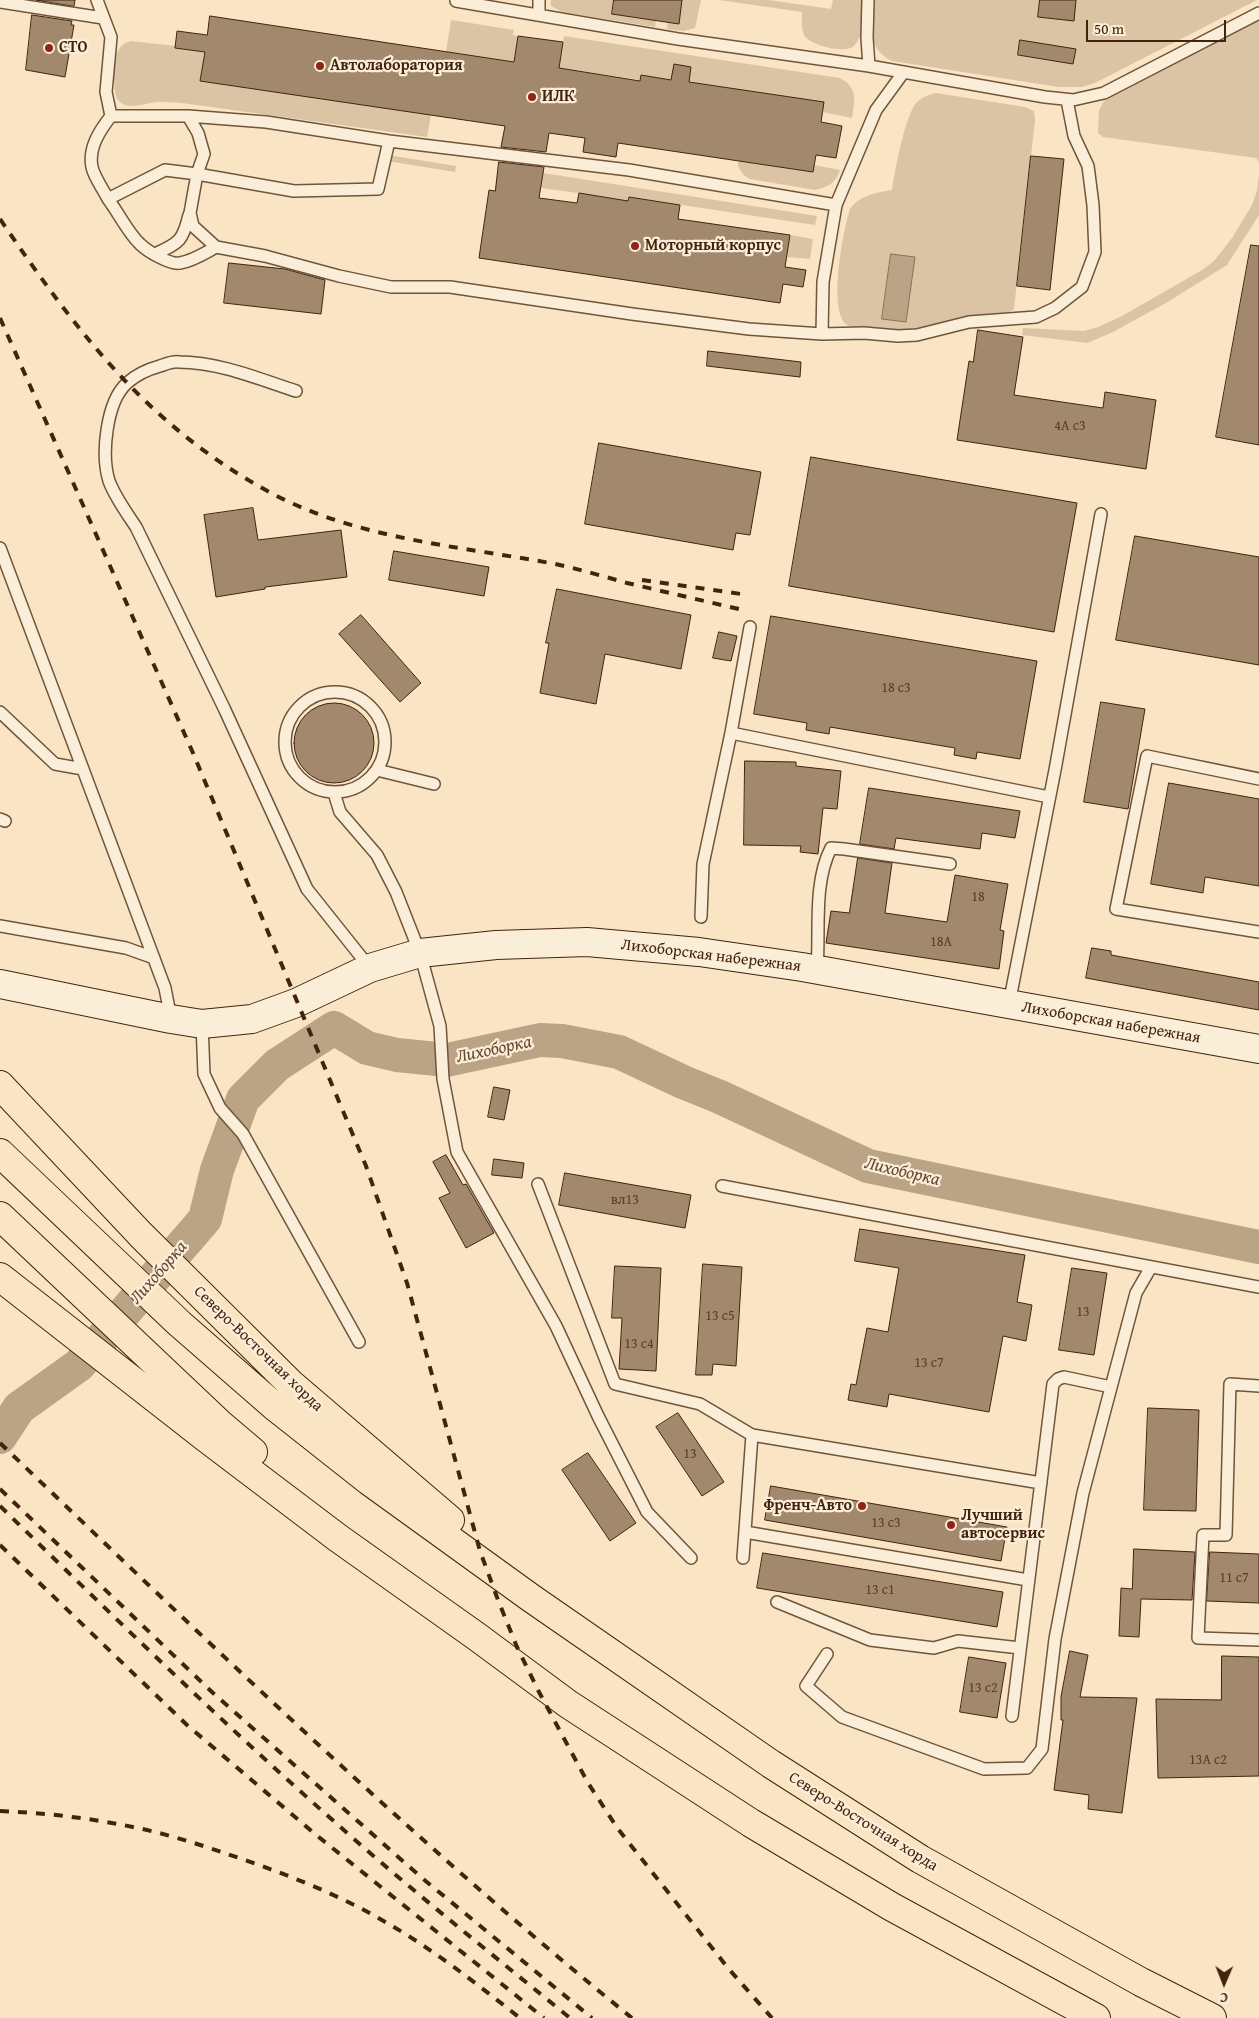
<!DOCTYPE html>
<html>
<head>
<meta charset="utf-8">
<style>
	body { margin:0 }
	#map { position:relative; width:1259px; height:2018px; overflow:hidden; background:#f9e5c3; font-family:"Gentium Book Plus",serif }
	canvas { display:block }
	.north { position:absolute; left:1199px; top:1958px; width:50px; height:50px; -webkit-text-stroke:4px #fbeed8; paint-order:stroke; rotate:181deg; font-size:14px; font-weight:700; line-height:20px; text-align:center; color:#43230f }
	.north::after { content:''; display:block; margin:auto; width:18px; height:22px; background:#43230f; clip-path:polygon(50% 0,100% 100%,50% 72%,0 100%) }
	.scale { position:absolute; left:1086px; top:20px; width:140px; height:22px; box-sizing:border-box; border:2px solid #43230f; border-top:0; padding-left:6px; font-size:15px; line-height:18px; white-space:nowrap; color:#43230f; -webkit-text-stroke:4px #fbeed8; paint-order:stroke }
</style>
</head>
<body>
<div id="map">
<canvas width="1259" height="2018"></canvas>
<div class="north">С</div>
<div class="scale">50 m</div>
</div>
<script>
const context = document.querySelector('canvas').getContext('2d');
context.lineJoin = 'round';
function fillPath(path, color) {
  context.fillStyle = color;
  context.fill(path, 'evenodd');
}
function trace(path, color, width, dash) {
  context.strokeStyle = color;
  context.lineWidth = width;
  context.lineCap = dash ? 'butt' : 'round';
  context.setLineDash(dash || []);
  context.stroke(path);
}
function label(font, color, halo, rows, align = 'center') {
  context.font = font + ' "Gentium Book Plus",serif';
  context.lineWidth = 4.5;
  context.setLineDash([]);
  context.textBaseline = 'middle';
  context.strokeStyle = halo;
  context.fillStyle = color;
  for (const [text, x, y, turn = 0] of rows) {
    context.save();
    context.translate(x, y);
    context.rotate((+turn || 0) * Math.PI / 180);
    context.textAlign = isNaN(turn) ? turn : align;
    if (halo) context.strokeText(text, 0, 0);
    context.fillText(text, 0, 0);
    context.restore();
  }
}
const green = new Path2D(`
	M551 0H614L612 14 656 20 655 27 562 12 551 6Z
	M682 0H701L695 28 684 31 667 29 668 22 679 24Z
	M719 0H769L831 9 833 0H863C863 14 865 35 854 46 846 54 810 46 804 35 801 28 802 20 802 12Z
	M873 0H1257L1095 83 1082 87H1059L892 61C865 47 873 26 873 0Z
	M451 20 514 30 513 35 518 36 514 62 446 52Z
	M1259 21V162L1256 158 1103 137 1098 133 1099 110 1104 101Z
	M564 36 840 78C858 88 855 100 852 118L822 112 823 102 641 75 640 80 559 68Z
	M131 41 175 46V48L205 52 200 80 431 115 427 137 182 103C174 102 166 102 158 102 143 103 128 112 117 99 113 90 113 59 118 51 121 45 125 43 131 41Z
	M936 93 1025 107 1034 111 1035 120 1014 309C999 321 976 313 958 318 940 323 921 330 903 332 891 332 879 330 868 329 861 329 852 329 846 324 828 309 843 230 850 209 860 195 875 193 892 190 895 169 904 123 914 106 919 98 927 95 936 93Z
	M388 155 456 166 455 172 387 161Z
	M738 161 813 172 814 165 840 170C836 183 828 187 815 190L750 179C743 175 737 169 738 161Z
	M543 173 817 216 815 225 629 197 627 211 577 203 578 193 541 188Z
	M1259 174V215L1227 265 1166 303 1111 333 1087 343 1022 335 1023 328 1084 331 1098 327 1122 316 1202 270 1214 261 1232 238 1252 205 1257 190Z
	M790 235 813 239 810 259 787 257Z`);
const water = new Path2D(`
	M891 254 915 257 906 322 882 319Z`);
const river = new Path2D(`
	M0 1437 19 1408 79 1365 205 1219 217 1170 243 1099 277 1065 334 1028 367 1048 397 1055 447 1060 540 1040 562 1041 619 1052 683 1082 720 1097 868 1166 1259 1247`);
const building = new Path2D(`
	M36 0H75L74 6Z
	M614 0H682L679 24 612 14Z
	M1040 0H1076L1074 21 1038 17Z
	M32 15 72 21 71 25H74L65 77 26 70Z
	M210 16 514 62 518 36 563 42 559 68 640 81 641 75 671 80 674 64 691 67 689 82 824 102 821 122 842 126 836 158 816 155 813 172 618 143 616 157 583 152 585 138 549 133 546 152 501 147 505 126 200 81 205 52 175 48 177 31 207 35Z
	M1020 40 1076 49 1073 64 1018 55Z
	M1031 156 1064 159 1050 290 1017 286Z
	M499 162 544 167 539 198 577 203 579 193 628 201 629 197 680 205 678 219 790 235 785 267 806 270 803 287 783 284 780 303 479 258 489 190 495 191Z
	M1251 245 1259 246V445L1216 437Z
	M229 263 285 269 325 280 321 314 224 303Z
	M978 330 1023 337 1014 395 1103 408 1105 392 1156 400 1146 469 957 440 969 361 973 362Z
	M708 351 801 362 800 377 707 366Z
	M599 443 761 472 750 535 736 533 733 550 585 524Z
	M811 457 1077 503 1054 632 789 586Z
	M253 508 258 540 341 530 347 577 265 587V589L216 597 204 515Z
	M1135 536 1259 557V665L1116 640Z
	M394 551 489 567 484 596 389 580Z
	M557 589 691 615 681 669 605 654 596 704 540 693 549 643H546Z
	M361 615 421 683 400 702 339 634Z
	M771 616 1037 661 1020 759 977 752 976 759 954 755 955 748 830 727 829 734 806 730 807 723 754 714Z
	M719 632 737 636 731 661 713 658Z
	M1101 702 1145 709 1128 809 1084 802Z
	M294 743a40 40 0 1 1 80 0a40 40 0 1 1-80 0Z
	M745 761 796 762V766L841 771 837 809 823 808 818 854 800 852 801 846 744 845Z
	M1169 783 1259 799V886L1205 877 1203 893 1151 884Z
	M869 788 1020 811 1015 838 982 833 980 849 896 838 894 849 860 844Z
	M858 858 892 863 885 913 947 922 955 875 1008 884 1000 930 1004 931 999 969 826 943 831 911 849 913Z
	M1092 948 1111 951V955L1259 982V1010L1086 978Z
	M494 1087 510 1090 504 1120 488 1117Z
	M446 1155 463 1185 466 1184 494 1233 466 1248 439 1198 450 1193 433 1162Z
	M494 1159 524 1163 522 1178 492 1175Z
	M565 1173 691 1195 685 1228 559 1205Z
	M860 1229 1025 1255 1017 1302 1032 1305 1026 1341 1003 1336 989 1412 889 1394 887 1407 848 1400 851 1384 856 1385 867 1328 888 1332 899 1268 855 1261Z
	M703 1264 742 1267 736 1366 713 1364 712 1375H696Z
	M615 1266 661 1268 656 1371 619 1369 622 1318H612Z
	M1072 1268 1107 1273 1094 1355 1059 1350Z
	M1148 1408 1199 1410 1196 1511 1144 1510Z
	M678 1413 724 1482 702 1496 656 1427Z
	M588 1453 636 1523 610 1541 562 1470Z
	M771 1486 1007 1527 1001 1561 765 1520Z
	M1134 1549 1195 1552 1192 1600 1141 1599 1139 1637 1119 1636 1121 1588 1132 1589Z
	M1210 1552 1259 1554V1603L1207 1601Z
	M763 1553 1003 1592 997 1627 757 1588Z
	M1070 1651 1088 1655 1080 1697 1137 1698 1122 1813 1088 1809 1089 1795 1054 1790 1063 1720H1061V1697Z
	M1222 1656 1259 1657V1776L1158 1778 1156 1699 1221 1700Z
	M969 1657 1006 1663 997 1718 960 1712Z`);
const lane = new Path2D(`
	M97 0 111 37 106 92 111 116H188L266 122 389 141 629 170 836 205
	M868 0 867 38 869 66
	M456 1 678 39 869 66 1045 97 1073 100 1104 93 1259 13
	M0 2 103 18
	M539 14V0
	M111 116C100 130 88 148 92 167 94 177 103 189 108 199L165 170 197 174 294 191 378 189 389 141
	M188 116 198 133 204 154 197 174 190 213 193 226 216 247
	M108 199C118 212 128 233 140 244 147 251 170 265 180 263 193 261 205 253 216 247L265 256 339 276 391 287H450L632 314 749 329 822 334 823 282 836 205 876 110 903 73
	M155 254C180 243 183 240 189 215
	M822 334 864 333 898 336 917 335 969 322 1036 317 1055 308 1082 287 1095 252 1093 205 1088 166 1074 136 1067 100
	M296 391C259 379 219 362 179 362 173 361 166 364 160 366 149 369 136 375 127 383 106 402 101 455 109 481 115 497 126 512 136 527L224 708 307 889 370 968
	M0 548 165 988 171 1019
	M285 742a50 50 0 1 1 100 0a50 50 0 1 1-100 0Z
	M0 712 55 764 83 769
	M731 733 750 627
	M377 770 434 784
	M1259 779 1147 756 1116 909 1259 932
	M334 793 340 812 377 855 396 892 420 953 440 1026 443 1079 457 1152 556 1326 598 1416 647 1512 691 1558
	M0 819 5 821
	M701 917 703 864 731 733 1049 797
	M0 926 126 948 154 958
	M817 970C820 931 813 883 831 848L844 849 950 864
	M1009 1004 1055 770 1101 514
	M202 1024 204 1074 220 1108 243 1134 359 1342
	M538 1184 615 1384 700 1404 752 1435 1041 1483
	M722 1186 1259 1287
	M1259 1386 1230 1384 1226 1535H1203L1198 1638 1259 1640
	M745 1532 1028 1580
	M743 1558 752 1435
	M777 1602 870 1640 934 1648 958 1641 1020 1648
	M827 1654 806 1686 842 1717 984 1769 1027 1768 1042 1749 1055 1639 1083 1493 1136 1293 1151 1267
	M1012 1716 1053 1384 1058 1379 1064 1377 1111 1387`);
const secondary = new Path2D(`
	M0 984 171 1019 202 1024 252 1019 296 1003 370 968 420 953 496 945 587 942 699 952 802 967 1259 1049`);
const primary = new Path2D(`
	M0 1085 141 1235 291 1384 450 1520
	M0 1153 180 1324 274 1406 369 1481 531 1598 771 1764 920 1859 1141 1982 1212 2018
	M0 1216 220 1424 253 1452
	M0 1277 206 1438 338 1538 476 1636 568 1704 751 1823 892 1907 1096 2018`);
const rail = new Path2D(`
	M0 219C77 332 149 428 273 494 359 539 457 546 550 563 576 568 602 576 627 583 666 592 704 601 743 610
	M0 318 193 753 366 1166 407 1283 480 1551 498 1600 517 1647 539 1692 588 1783 618 1829 728 1968 772 2018
	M642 580 741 594
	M0 1443C206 1640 411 1839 632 2018
	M0 1489 213 1693 422 1878 592 2018
	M0 1506C108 1611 215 1716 328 1816 406 1886 488 1951 570 2018
	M0 1545 187 1725 315 1834 544 2018
	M0 1811C49 1813 98 1819 147 1830 185 1839 222 1852 259 1865 303 1881 347 1899 387 1923 434 1950 477 1984 520 2018`);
const markers = [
	[49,48,5,"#8f2418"],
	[320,66,5,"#8f2418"],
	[532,97,5,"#8f2418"],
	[635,246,5,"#8f2418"],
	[862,1506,5,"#8f2418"],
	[951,1525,5,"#8f2418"]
];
const numberNames = [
	["4А с3",1070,426],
	["18 с3",896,688],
	["18",978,897],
	["18А",941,942],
	["вл13",625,1200],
	["13",1083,1312],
	["13 с5",720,1316],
	["13 с4",639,1344],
	["13 с7",929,1363],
	["13",690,1454],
	["13 с3",886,1523],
	["11 с7",1234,1578],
	["13 с1",880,1590],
	["13 с2",983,1688],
	["13А с2",1208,1760]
];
const poiNames = [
	["СТО",59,48],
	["Автолаборатория",330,66],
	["ИЛК",542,97],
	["Моторный корпус",645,246],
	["Френч-Авто",852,1506,"right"],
	["Лучший",961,1516],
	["автосервис",961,1534]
];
const streetNames = [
	["Лихоборская набережная",711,956,7],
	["Лихоборская набережная",1111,1023,10],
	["Северо-Восточная хорда",258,1349,44],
	["Северо-Восточная хорда",863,1822,32]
];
const waterNames = [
	["Лихоборка",494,1050,-12],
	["Лихоборка",902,1172,13],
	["Лихоборка",159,1273,-49]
];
fillPath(green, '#dac4a4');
fillPath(water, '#bba386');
trace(water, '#8b7056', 1);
trace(river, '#bba386', 34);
fillPath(building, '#a2886d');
trace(building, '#43230f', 1);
trace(lane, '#70543c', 14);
trace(secondary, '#43230f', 30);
trace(primary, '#43230f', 30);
trace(lane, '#fbeed8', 11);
trace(secondary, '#fbeed8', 28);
trace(primary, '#f9e5c3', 28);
trace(rail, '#43230f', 4, [9, 9]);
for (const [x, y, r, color] of markers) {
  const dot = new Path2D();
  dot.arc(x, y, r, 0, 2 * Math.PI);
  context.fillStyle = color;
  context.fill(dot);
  trace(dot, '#fbeed8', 2);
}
label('14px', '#5b3c26', null, numberNames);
label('bold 16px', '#43230f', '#fbeed8', poiNames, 'left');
label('16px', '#43230f', '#fbeed8', streetNames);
label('italic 18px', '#674933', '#fbeed8', waterNames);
</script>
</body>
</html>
